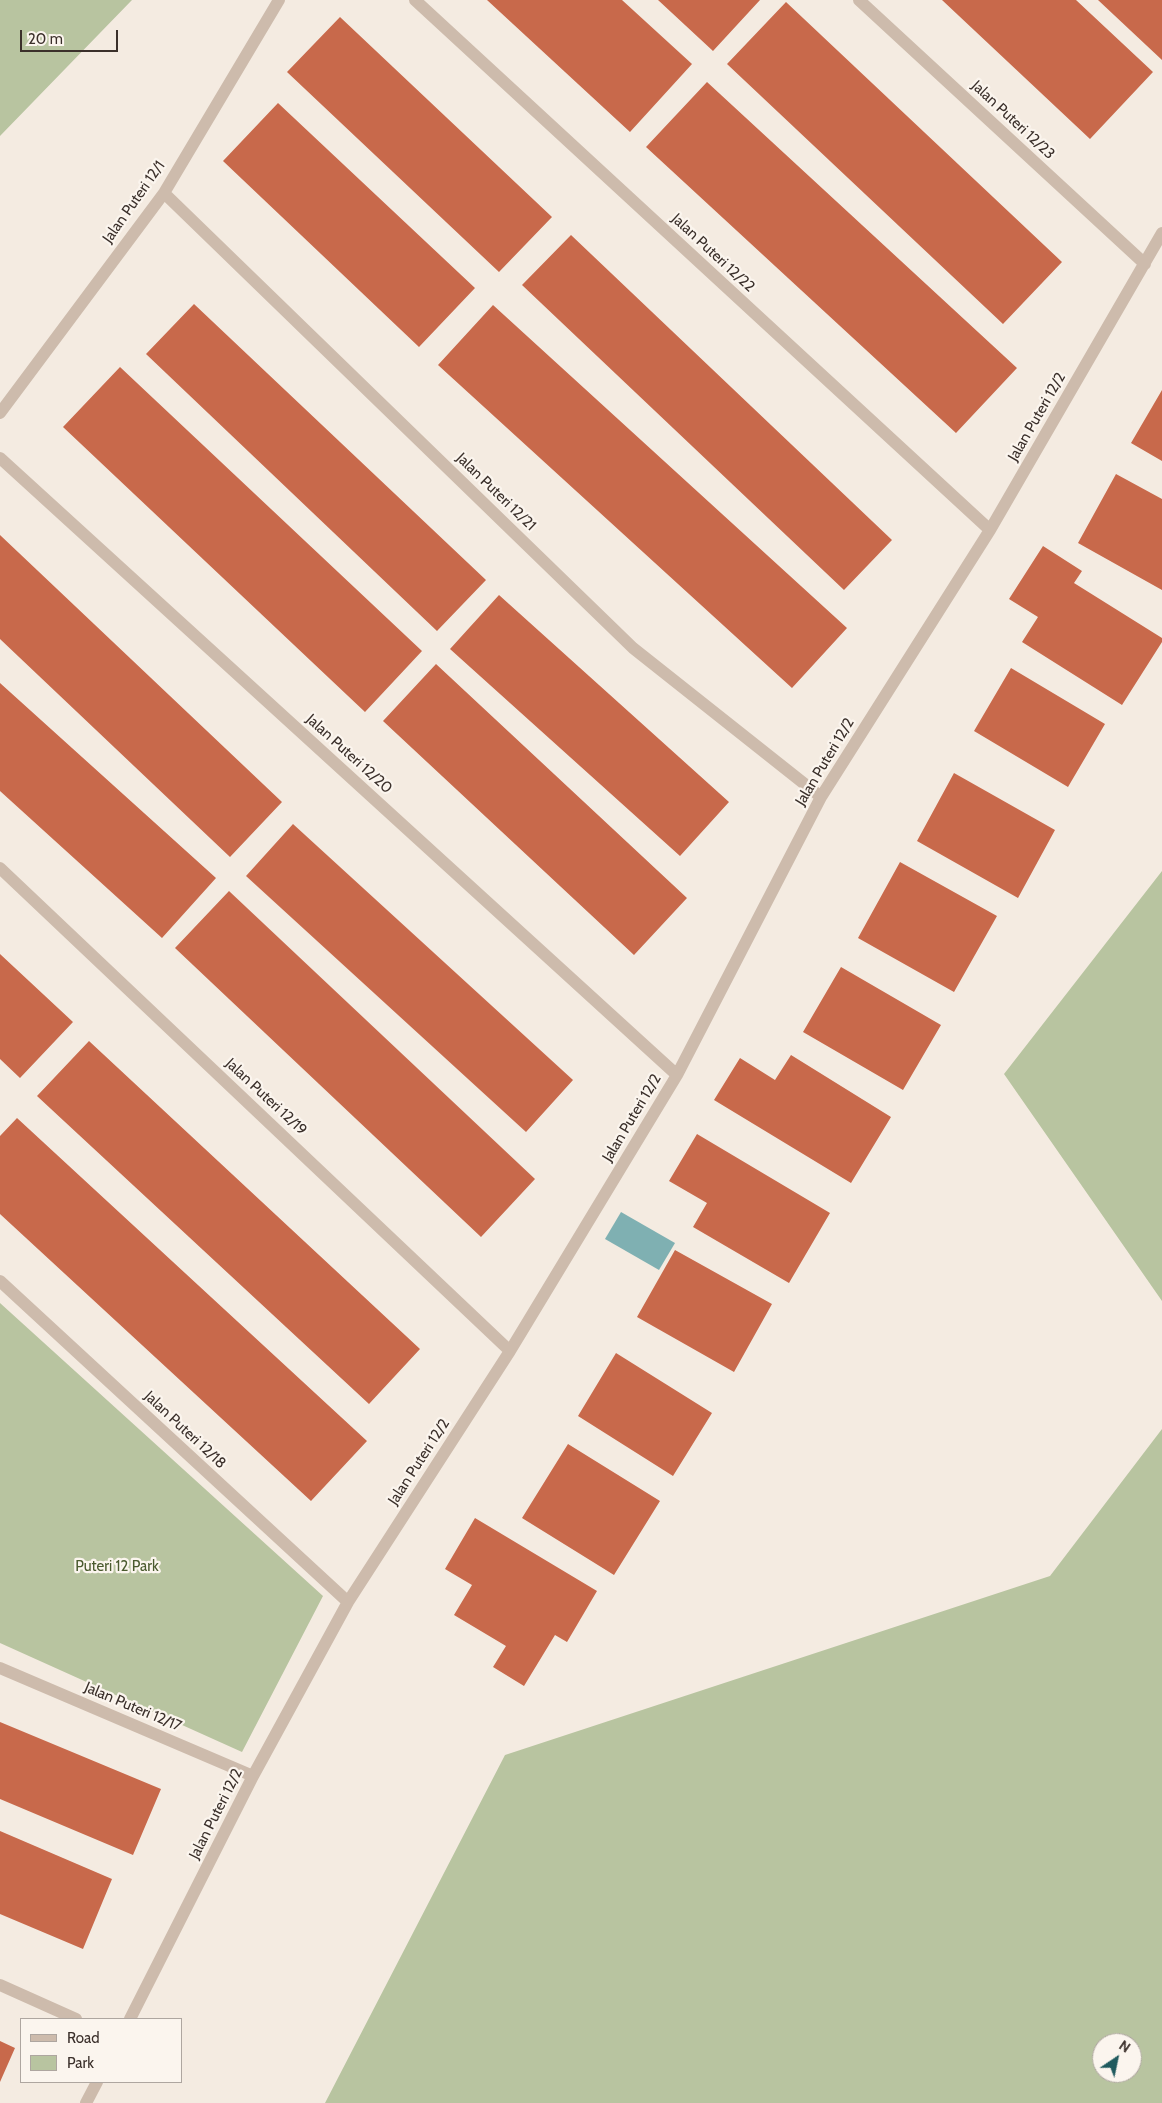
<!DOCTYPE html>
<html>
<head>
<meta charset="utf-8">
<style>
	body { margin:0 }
	#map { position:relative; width:1162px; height:2103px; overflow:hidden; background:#f4ebe1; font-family:Cabin,sans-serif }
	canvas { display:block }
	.legend { position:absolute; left:20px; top:2018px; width:162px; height:65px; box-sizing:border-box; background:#fbf5ee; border:1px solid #aea6a0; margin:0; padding:6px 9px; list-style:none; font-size:15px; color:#3b302b }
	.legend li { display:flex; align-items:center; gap:10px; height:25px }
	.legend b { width:25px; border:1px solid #aea6a0 }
	.north { position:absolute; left:1092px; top:2033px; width:50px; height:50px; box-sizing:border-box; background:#fbf5ee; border:1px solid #aea6a0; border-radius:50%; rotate:34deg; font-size:14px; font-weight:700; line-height:20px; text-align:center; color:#3b302b }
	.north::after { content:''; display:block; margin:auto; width:18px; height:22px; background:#1f5a5e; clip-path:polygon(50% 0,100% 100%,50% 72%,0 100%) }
	.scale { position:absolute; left:20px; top:30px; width:98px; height:22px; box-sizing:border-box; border:2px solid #3b302b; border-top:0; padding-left:6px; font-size:15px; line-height:18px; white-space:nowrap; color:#3b302b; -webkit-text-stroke:4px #fbf5ee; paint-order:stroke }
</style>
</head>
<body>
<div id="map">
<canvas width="1162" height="2103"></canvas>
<ul class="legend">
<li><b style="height:6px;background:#cdbbac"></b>Road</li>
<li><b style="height:14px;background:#b8c4a0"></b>Park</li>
</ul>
<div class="north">N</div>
<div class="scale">20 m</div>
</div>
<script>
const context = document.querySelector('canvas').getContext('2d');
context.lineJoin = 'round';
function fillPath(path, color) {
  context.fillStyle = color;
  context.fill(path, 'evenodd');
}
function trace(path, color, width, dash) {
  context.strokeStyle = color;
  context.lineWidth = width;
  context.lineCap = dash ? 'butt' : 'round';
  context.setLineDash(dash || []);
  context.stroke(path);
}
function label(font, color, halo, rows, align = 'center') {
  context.font = font + ' Cabin,sans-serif';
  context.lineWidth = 4.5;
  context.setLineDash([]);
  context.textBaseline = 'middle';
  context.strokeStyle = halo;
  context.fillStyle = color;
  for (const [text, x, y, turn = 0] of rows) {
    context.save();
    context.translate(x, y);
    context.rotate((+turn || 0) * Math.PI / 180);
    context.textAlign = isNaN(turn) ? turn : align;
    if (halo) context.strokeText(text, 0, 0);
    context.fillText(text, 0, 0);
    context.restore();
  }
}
const green = new Path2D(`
	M0 0H132L0 136Z
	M1162 871V1301L1004 1074Z
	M0 1303 323 1596 242 1752 0 1643Z
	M1162 1429V2103H325L505 1755 1050 1576ZM1102 2043H1132V2073H1102Z`);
const water = new Path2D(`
	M621 1212 675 1243 659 1270 605 1239Z`);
const building = new Path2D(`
	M487 0H622L692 64 630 132Z
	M658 0H760L713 51Z
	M942 0H1076L1153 72 1090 139Z
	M1098 0H1162V60Z
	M786 2 1062 262 1003 324 727 64Z
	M340 17 552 217 499 272 287 72Z
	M707 82 1017 368 956 433 646 147Z
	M278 103 475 288 419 347 223 161Z
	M571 235 892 540 844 590 522 285Z
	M194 304 486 580 437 631 146 354Z
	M493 305 847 628 792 688 438 365Z
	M120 367 422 651 365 712 63 427Z
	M1162 390V461L1131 443Z
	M1116 474 1162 499V590L1078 543Z
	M0 535 282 802 230 857 0 639Z
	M1043 546 1082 571 1074 583 1162 638V642L1122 705 1022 642 1038 617 1009 599Z
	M499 595 729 802 680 856 450 649Z
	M436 664 687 898 634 955 383 721Z
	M1011 668 1105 724 1068 787 974 731Z
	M0 683 216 878 162 938 0 791Z
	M954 773 1055 830 1018 898 917 841Z
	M293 824 573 1080 526 1132 246 876Z
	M900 862 997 916 954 992 858 938Z
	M229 891 535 1179 481 1237 175 948Z
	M0 954 73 1022 20 1078 0 1059Z
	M841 967 941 1025 903 1090 803 1032Z
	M89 1041 420 1349 369 1404 37 1096Z
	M791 1055 891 1117 851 1183 714 1100 740 1058 775 1080Z
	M17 1118 367 1441 311 1501 0 1214V1136Z
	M697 1134 830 1213 789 1283 693 1227 707 1203 669 1181Z
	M675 1250 772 1304 734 1372 637 1317Z
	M616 1353 712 1413 673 1476 578 1416Z
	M568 1444 660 1501 614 1575 522 1518Z
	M475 1518 597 1591 567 1642 555 1635 524 1686 493 1667 506 1646 454 1615 472 1585 445 1569Z
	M0 1722 161 1789 133 1855 0 1799Z
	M0 1831 112 1879 83 1949 0 1914Z
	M0 2041 15 2048 0 2082Z`);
const street = new Path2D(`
	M415 0 990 530
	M859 0 1145 264
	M164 193 633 648 821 797
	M0 413 164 193 279 0
	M0 458 677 1075
	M0 868 510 1351
	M0 1281 348 1602
	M0 1668 253 1776
	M0 1985 76 2019
	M130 2019 253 1776 348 1602 510 1351 677 1075 821 797 990 530 1162 233
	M86 2103 97 2082`);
const streetNames = [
	["Jalan Puteri 12/23",1013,120,43],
	["Jalan Puteri 12/1",134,202,-55],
	["Jalan Puteri 12/22",713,253,43],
	["Jalan Puteri 12/2",1037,417,-60],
	["Jalan Puteri 12/21",496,492,44],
	["Jalan Puteri 12/20",349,754,42],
	["Jalan Puteri 12/2",825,762,-59],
	["Jalan Puteri 12/19",266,1097,43],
	["Jalan Puteri 12/2",632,1118,-59],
	["Jalan Puteri 12/18",185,1430,43],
	["Jalan Puteri 12/2",419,1462,-57],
	["Jalan Puteri 12/17",133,1707,23],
	["Jalan Puteri 12/2",216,1814,-63]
];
const parkNames = [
	["Puteri 12 Park",117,1567]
];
fillPath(green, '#b8c4a0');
fillPath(water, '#7fb0b2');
fillPath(building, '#c8694b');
trace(street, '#cdbbac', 12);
label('15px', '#3b302b', '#fbf5ee', streetNames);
label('15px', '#4a5a2e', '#fbf5ee', parkNames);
</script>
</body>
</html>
